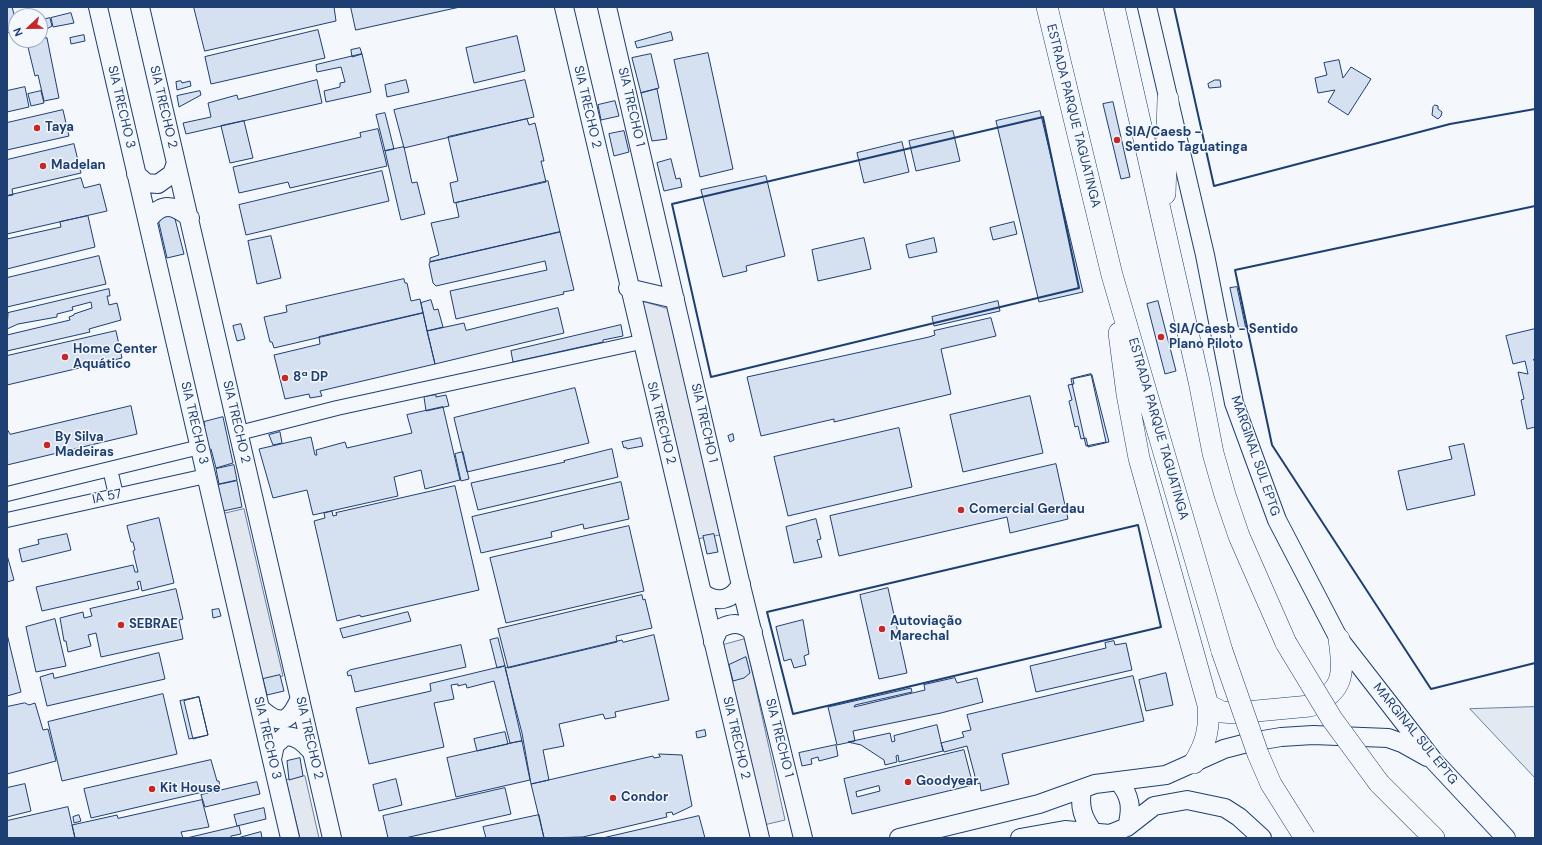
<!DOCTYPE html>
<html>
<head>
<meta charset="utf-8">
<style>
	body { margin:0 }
	#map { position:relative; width:1542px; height:845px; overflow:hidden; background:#f4f7fb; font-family:"DM Sans",sans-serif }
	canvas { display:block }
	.frame { position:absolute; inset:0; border:8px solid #1d3f73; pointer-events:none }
	.north { position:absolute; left:8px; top:8px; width:40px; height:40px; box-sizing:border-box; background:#f4f7fb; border:1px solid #9eadc5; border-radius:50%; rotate:248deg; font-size:11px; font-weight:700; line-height:16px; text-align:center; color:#1d3f73 }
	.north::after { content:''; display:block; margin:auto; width:14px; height:18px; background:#c62828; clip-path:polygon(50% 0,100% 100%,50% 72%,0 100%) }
</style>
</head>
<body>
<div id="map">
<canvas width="1542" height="845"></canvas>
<div class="frame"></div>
<div class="north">N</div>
</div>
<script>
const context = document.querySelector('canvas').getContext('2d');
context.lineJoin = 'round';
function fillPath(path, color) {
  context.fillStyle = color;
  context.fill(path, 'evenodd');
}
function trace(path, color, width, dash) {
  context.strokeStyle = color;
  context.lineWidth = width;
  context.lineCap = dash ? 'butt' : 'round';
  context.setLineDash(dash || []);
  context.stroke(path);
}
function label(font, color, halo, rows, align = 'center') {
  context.font = font + ' "DM Sans",sans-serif';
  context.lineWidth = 3;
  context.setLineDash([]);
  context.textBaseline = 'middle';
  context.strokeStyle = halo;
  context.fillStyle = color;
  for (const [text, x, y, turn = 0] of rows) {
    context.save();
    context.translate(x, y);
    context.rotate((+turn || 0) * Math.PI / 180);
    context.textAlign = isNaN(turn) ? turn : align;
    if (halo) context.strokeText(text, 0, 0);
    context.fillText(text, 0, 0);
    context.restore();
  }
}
const green = new Path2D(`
	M1535 707V778L1470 709Z`);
const parking = new Path2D(`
	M642 301 669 309 720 535 697 539Z
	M244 509 283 676 262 681 223 514Z
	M745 639 785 820 764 825 723 645Z
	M305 776 319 838H300L286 780Z`);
const building = new Path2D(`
	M7 7H12L16 21V30L7 33Z
	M194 7H334L336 21 205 51Z
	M351 7H460L356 30Z
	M71 13 74 23 53 27 51 18Z
	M50 18 52 26 45 30 42 20Z
	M318 30 325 58 211 84 205 57Z
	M671 32 673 40 637 48 635 42Z
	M84 35 85 41 71 44 70 38Z
	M517 36 525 71 474 83 466 48Z
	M47 38 59 98 44 101 38 75 35 76 27 43Z
	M360 48 362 54 352 57 351 50Z
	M708 53 733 169 700 177 674 60Z
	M362 54 371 92 326 102 324 91 340 87V83L345 82 341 67 317 72 316 65Z
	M651 54 659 88 641 93 632 58Z
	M1339 60 1343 78 1351 67 1371 79 1348 115 1328 102 1335 90 1318 93 1315 78 1327 75 1324 63Z
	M317 80 322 103 186 134 183 123 211 117 208 103 237 95 238 99Z
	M406 80 409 92 387 97 385 85Z
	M525 80 534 117 404 148 394 110Z
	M1215 80H1220L1221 87 1209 88 1208 84Z
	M181 81 182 83 190 81 191 86 177 90 176 82Z
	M25 87 29 107 7 112V91Z
	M657 89 667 139 652 141 641 93Z
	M41 91 44 103 31 106 28 94Z
	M200 91 201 95 179 107 177 96Z
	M615 101 619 116 601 120 598 105Z
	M1113 102 1130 177 1121 179 1103 104Z
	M1435 105 1438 106V109L1442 112 1441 116 1438 119 1432 115 1433 107Z
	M63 110 69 136 7 150V123Z
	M1040 111 1083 292 1039 302 996 121Z
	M385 113 394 149 385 151 376 115Z
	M527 119 529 125 535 123 544 161H541L546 182 454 203 450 183 458 181 448 137Z
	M244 121 253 158 230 163 221 126Z
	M378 129 387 166 290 188 288 182 239 193 233 167 361 137 360 133Z
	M624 131 629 152 614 156 609 134Z
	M953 131 960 161 916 171 909 141Z
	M902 142 909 172 864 183 857 153Z
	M74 144 81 173 12 189 13 195 7 196V160Z
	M404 147 412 183 417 182 425 214 401 220 385 151Z
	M671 159 676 179 680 178 682 187 664 191 657 163Z
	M382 171 389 201 246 235 239 205Z
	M766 176 785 256 746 266 747 271 723 277 701 190Z
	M81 178 84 188 100 184 107 211 7 234V196Z
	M548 181 560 232 430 262V258L439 255 431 223 459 217 456 203Z
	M174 215 184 254 167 258 158 219Z
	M88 216 95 247 7 269V239L61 227 60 222Z
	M1014 222 1017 234 993 240 990 228Z
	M560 232 574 290 563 292 564 294 456 319 450 291 547 270 545 261 436 286 433 283 429 264 430 262Z
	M271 236 281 278 257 284 248 241Z
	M864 238 871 269 818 281 812 250Z
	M934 238 937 252 909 258 906 245Z
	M99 256 106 284 7 307V278Z
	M404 279 405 283H407L411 301 420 299 423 313 274 348 272 342H270L264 317 287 312 286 306Z
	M1237 287 1246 329 1239 330 1230 288Z
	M109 289 110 296H107L109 305 117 303 121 320 89 329 90 332 7 351V335L70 320 69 317 74 315V314L92 308 91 302 72 307 73 310 57 314V317L18 324 7 329 8 313Z
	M431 300 434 310 438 309 443 327 427 331 421 303Z
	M998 301 1000 311 934 326 932 317Z
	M1158 301 1176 371 1165 374 1147 304Z
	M558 308 564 333 435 364 427 331 464 323 466 330Z
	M423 313 435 364 320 391 322 396 310 398 309 394 285 399 274 355 320 344 319 337Z
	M991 318 996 336 941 349 951 394 834 422V419L761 436 747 377 929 337 935 335 934 331Z
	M241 324 245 339 237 341 233 326Z
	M621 325 623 336 603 340V342L513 362 511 351Z
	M1535 329V359L1533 360 1535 359V427L1527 429 1521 400 1524 399 1518 372 1528 374 1525 361 1513 364 1506 336Z
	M116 331 122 358 7 385V356Z
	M1091 374 1106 442 1086 446 1071 379Z
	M1092 375 1109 442 1088 447 1086 438 1081 439 1078 426 1075 427 1069 401 1072 400 1068 385 1074 384 1073 379Z
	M575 388 589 443 467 472 454 418Z
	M436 395V397L446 395 449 406 426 411 424 397Z
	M1030 396 1043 453 963 472 950 415Z
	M131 406 137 434 7 465V429L10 434Z
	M443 407 460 480 425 489 421 470 394 477 398 496 313 515 307 490 273 498 259 449 311 437 315 455H317L316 450 345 442 347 448 412 433 407 415Z
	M223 417 233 463 216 468 211 449 209 450 203 426H205L204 422Z
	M899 428 912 487 788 516 774 457Z
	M280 432 282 443 273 445 269 435Z
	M733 434 734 440 730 442 728 436Z
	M641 438 643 446 627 449 626 447 624 448 622 442Z
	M1464 444 1475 495 1407 510 1398 471 1452 459 1449 447Z
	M612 449 618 477 478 510 471 483 565 462 564 461Z
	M463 452 469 479 461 481 455 454Z
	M1056 464 1068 519 1010 533 1007 517 839 556 830 516Z
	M234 465 237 480 219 484 216 469Z
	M237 481 242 507 223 511 218 485Z
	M621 482 629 519 584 529 583 524 551 532 552 537 481 553 472 517Z
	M455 486 479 590 361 617 360 615 337 621 314 521 325 518 324 513 332 511 333 516 337 515 336 513Z
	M159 518 174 583 142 591 140 581 137 582 139 589 42 611 36 587 133 565 135 572H138L133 551 135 550 133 542H131L127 526Z
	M816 519 821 539 817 540 822 557 794 563 786 527Z
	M629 526 644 591 506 623 490 558Z
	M67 534 71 550 22 562 19 549 39 544 38 540Z
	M714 534 718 552 707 554 703 536Z
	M7 555 14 580 7 582Z
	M888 588 907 673 879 679 860 595Z
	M176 589 183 619 179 620 183 639 101 657 96 633 88 635 91 646 68 652 66 641H64L60 618 83 612 84 618 92 616 90 609Z
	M642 595 643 600 645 599 652 628 616 636 617 642 508 668 498 629Z
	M219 609 221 616 213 618 212 610Z
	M408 612 411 621 343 638 340 629Z
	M55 619 66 666 36 672 26 627Z
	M803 620 809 654 804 656 806 665 794 668 791 659 784 661 776 627Z
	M7 634 21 692 7 696Z
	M654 635 669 700 615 712 616 717 605 719 603 714 559 724 564 746 543 750 549 780 531 784 522 733 505 668 622 640 623 642Z
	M498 638 505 666 497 668 490 640Z
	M1114 641 1115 645 1126 643 1132 670 1036 692 1030 666 1106 648 1105 643Z
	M461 645 466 667 355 692 351 675 348 676 347 672 350 670Z
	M159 653 165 679 47 706 40 677 53 673 54 678Z
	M746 657 750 673 744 678 733 681 729 665Z
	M505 666 522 741 510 743 494 681 467 688 466 684 458 686V684L451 685 454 699 434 703 444 747 369 764 356 708 431 691 430 684Z
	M1166 673 1173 705 1146 711 1139 680Z
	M280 675 284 691 267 695 263 679Z
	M1133 676 1144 721 1002 754 1009 784 981 791 980 783 977 784 967 746 944 752 941 743 964 737 962 732 971 730 967 715Z
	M955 678 957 683 977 678 983 702 941 713 853 731 855 741 837 745 828 707 911 688 912 692 855 705 854 707 925 690 924 685Z
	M163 694 177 754 62 781 48 722Z
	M199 697 208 735 189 739 180 701Z
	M199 697 208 735 193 739 184 701Z
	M25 703 29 705 35 703 43 730 48 729 56 761 7 774V707Z
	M937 725 943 751 899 762 898 755 896 756 897 762 885 765 884 760 861 745 848 742 890 733 892 742 895 741 894 736Z
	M705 730 706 736 697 738 696 732Z
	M505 732 508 744 477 751 474 739Z
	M522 741 530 780 456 797 447 758Z
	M836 745 838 756 819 761 818 757 811 759 812 764 802 766 799 753Z
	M964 750 973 785 852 814 844 779ZM879 786 880 791 857 797 856 792Z
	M659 754 682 755 692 806 673 815 672 812 666 813 667 817 583 837 544 838 531 784 653 756 654 758 660 757Z
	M300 758 303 776 289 780 287 761Z
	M211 760 217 781H219L220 788 91 818 84 789Z
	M396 779 402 805 379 811 373 785Z
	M257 782 260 794 205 807 201 795Z
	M25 784 31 811 7 817V788Z
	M505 788 511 814 405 838H388L383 816Z
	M202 800 209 827 181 832 183 838H75L72 825 117 815 118 818Z
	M68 807 75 838H7V821Z
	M264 808 266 819 237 826 234 815Z
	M79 815 81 821 74 823 73 817Z
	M539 815 544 838H486L483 827Z
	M699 816 705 838H603Z
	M239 826 241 834 231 836V838H187Z
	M261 832 262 838H238L241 837Z`);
const minor = new Path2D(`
	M239 433 337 408 641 342
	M110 469 116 495
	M7 494 200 447
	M7 520 206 476`);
const major = new Path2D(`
	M98 7 290 838
	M140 7 332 838
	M564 7C627 285 695 561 760 838
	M607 7 742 590 803 838
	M1147 7 1205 255 1234 403 1277 520 1339 639 1433 760 1506 838
	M136 174 146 183 158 184 172 174 176 163
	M148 220C162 202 173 204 190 218
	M628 288 675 299
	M703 593C717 604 733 600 741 584
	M713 642 719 629C732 622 741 622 753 632
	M261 709C281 727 290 721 300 698
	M272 759 275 745 285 736C298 736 304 743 312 752
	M1118 781C1131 796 1132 808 1127 827
	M1082 790C1079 807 1083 819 1094 833
	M899 838 1039 804 1095 784 1166 775 1224 749 1251 742 1281 737 1313 735 1388 738 1402 743 1427 757
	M1020 838 1065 830 1110 834 1127 827 1154 806 1187 800 1225 808 1239 817 1262 838`);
const highway = new Path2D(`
	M1047 7 1112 275 1222 651
	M1114 7 1199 381 1213 453 1225 495 1239 536 1286 643
	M1165 194 1168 99
	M1119 333 1127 394 1139 458 1208 705C1210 728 1206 744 1194 763
	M1208 705 1222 712 1235 713 1310 706C1345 691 1344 673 1339 639
	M1379 783 1434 838`);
const highwayBridge = new Path2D(`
	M1286 643 1332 719 1379 783
	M1222 651 1258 754 1271 784 1305 838`);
const wall = new Path2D(`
	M1174 7 1214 186 1450 124 1535 109
	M1043 117 1079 288 711 377 672 204Z
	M1535 206 1235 270 1272 445 1431 689 1535 663
	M1138 525 1161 627 793 714 767 612Z`);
const markers = [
	[37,128,4,"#c62828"],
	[1117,140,4,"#c62828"],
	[43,166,4,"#c62828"],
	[1161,337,4,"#c62828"],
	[65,357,4,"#c62828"],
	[285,378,4,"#c62828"],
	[47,445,4,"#c62828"],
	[961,510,4,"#c62828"],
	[121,625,4,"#c62828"],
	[882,629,4,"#c62828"],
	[908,782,4,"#c62828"],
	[152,789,4,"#c62828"],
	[613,798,4,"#c62828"]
];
const streetNames = [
	["SIA TRECHO 3",121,107,77],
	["SIA TRECHO 2",163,107,77],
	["SIA TRECHO 2",587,107,77],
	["SIA TRECHO 1",631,107,77],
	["ESTRADA PARQUE TAGUATINGA",1073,116,76],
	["SIA TRECHO 2",236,422,77],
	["SIA TRECHO 3",194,423,77],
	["SIA TRECHO 2",661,423,76],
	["SIA TRECHO 1",704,423,77],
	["ESTRADA PARQUE TAGUATINGA",1158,429,74],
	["MARGINAL SUL EPTG",1255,456,71],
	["IA 57",107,497,-12],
	["MARGINAL SUL EPTG",1415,734,51],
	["SIA TRECHO 3",267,738,77],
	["SIA TRECHO 2",309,738,77],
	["SIA TRECHO 2",736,738,77],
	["SIA TRECHO 1",779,738,76]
];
const poiNames = [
	["Taya",45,128],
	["SIA/Caesb -",1125,133],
	["Sentido Taguatinga",1125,148],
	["Madelan",51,166],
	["SIA/Caesb - Sentido",1169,330],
	["Plano Piloto",1169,345],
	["Home Center",73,350],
	["Aquático",73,365],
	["8ª DP",293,378],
	["By Silva",55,438],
	["Madeiras",55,453],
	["Comercial Gerdau",969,510],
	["Autoviação",890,622],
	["Marechal",890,637],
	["SEBRAE",129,625],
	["Goodyear",916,782],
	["Kit House",160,789],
	["Condor",621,798]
];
fillPath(green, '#e3e9f0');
trace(green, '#687fa3', 1);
fillPath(parking, '#e3e8f0');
trace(parking, '#687fa3', 1);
fillPath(building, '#d5e0f0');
trace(building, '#1d3f73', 1);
trace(minor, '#1d3f73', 16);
trace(major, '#1d3f73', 20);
trace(highway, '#1d3f73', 22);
trace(minor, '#f4f7fb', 14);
trace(major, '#f4f7fb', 18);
trace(highway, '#f4f7fb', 21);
trace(highwayBridge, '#1d3f73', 22, []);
trace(highwayBridge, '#f4f7fb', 21);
trace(wall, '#1d3f73', 2);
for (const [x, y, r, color] of markers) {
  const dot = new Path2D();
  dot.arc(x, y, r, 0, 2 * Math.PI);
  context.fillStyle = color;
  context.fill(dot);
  trace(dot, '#f4f7fb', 1.5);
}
label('13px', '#1d3f73', '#f4f7fb', streetNames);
label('bold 13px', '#1d3f73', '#f4f7fb', poiNames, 'left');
</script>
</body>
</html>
